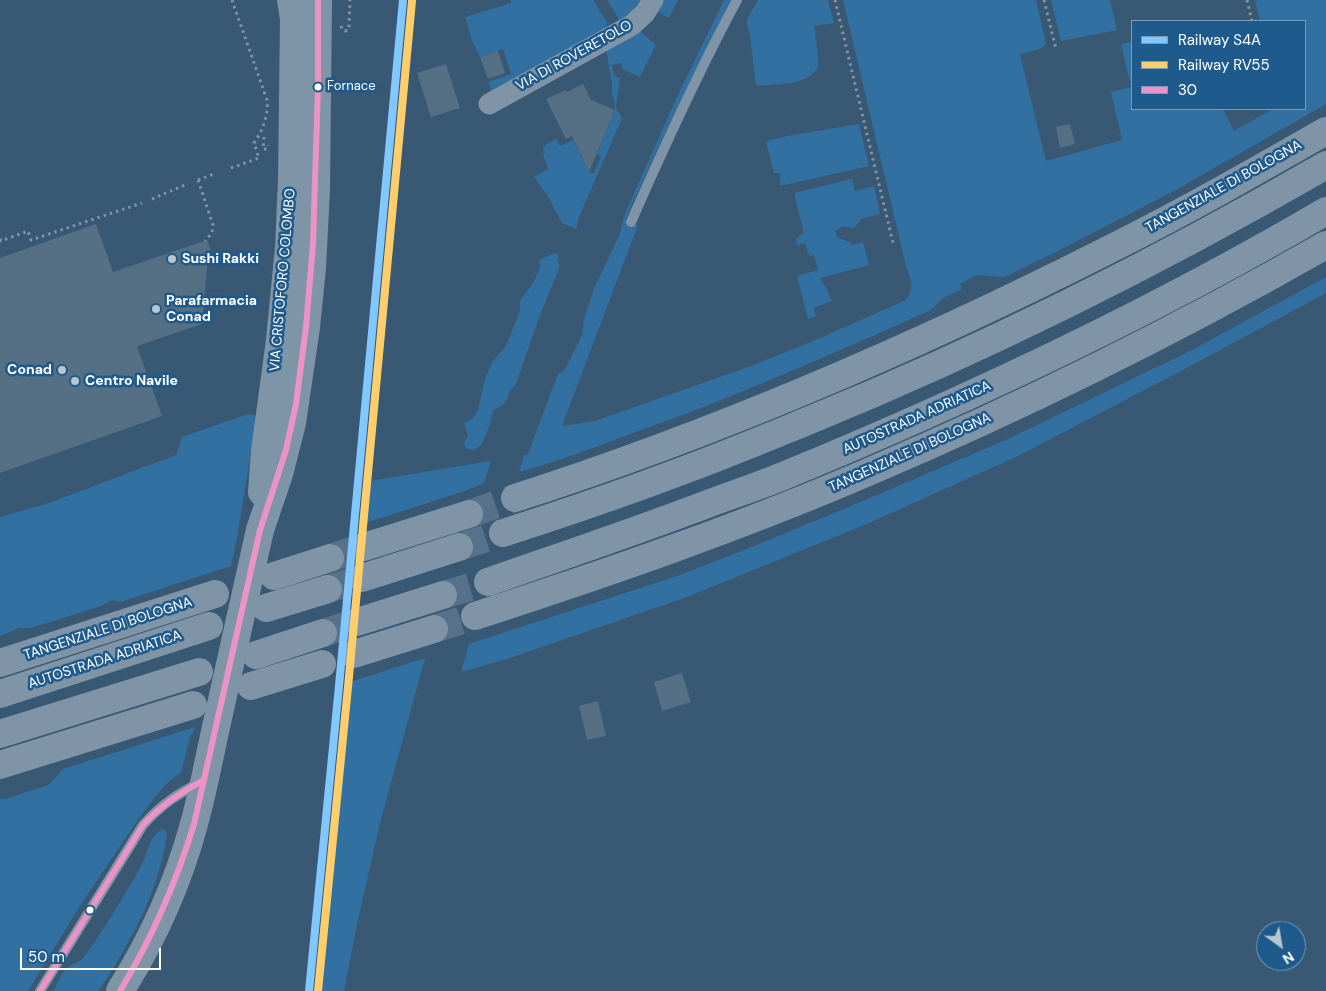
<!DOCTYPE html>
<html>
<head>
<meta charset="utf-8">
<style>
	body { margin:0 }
	#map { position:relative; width:1326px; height:991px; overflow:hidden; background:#385874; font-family:"DM Sans",sans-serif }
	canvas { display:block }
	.legend { position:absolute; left:1131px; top:20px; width:175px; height:90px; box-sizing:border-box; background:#1f5a8c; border:1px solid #799cba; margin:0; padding:6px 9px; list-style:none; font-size:15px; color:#fff }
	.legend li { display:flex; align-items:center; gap:10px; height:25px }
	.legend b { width:25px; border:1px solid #799cba }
	.north { position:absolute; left:1256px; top:921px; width:50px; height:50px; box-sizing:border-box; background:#1f5a8c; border:1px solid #799cba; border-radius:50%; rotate:148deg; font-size:14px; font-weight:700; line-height:20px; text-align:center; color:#fff }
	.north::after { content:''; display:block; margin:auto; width:18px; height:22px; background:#b9c5ce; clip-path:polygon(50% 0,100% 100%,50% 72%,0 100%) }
	.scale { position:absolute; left:20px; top:948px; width:141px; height:22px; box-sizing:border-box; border:2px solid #fff; border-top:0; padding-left:6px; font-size:15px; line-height:18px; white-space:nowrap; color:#fff; -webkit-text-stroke:4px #1f5a8c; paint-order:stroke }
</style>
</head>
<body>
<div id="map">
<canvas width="1326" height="991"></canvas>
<ul class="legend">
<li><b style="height:6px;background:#80c8ff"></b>Railway S4A</li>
<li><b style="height:6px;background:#fece6d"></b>Railway RV55</li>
<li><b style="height:6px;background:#eb93c7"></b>30</li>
</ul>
<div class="north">N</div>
<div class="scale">50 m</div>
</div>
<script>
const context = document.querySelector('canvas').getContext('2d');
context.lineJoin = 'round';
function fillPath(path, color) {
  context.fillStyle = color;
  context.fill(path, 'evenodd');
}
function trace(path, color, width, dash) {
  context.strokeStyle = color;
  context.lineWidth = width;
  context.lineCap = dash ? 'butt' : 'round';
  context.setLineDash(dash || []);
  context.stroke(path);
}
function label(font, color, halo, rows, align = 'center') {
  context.font = font + ' "DM Sans",sans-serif';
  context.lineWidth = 5;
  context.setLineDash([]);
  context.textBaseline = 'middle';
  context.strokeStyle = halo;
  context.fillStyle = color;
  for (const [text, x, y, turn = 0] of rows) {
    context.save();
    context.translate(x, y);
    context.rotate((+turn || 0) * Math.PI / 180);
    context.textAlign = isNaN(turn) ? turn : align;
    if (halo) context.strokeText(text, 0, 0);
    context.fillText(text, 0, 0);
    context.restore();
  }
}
const green = new Path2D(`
	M511 0H593L607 22V27L492 91 488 82 511 74 503 49 480 57 473 43 465 17 511 3Z
	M607 0H640L635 9 620 21Z
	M664 0H678L669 18 658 12Z
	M724 0H731C693 72 659 146 625 220L638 225 562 426 595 421 751 366 811 342 906 300C915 286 911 281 906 266L843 0H1036L1046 44 1042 48 1020 55 1046 161 1122 140 1111 92 1131 87 1121 44 1132 42V109H1223L1234 131 1273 109H1305V21H1260L1255 0H1326V104L1174 191 1056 252 1005 277 977 275 960 284 962 289 943 298 931 310C832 354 733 398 630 434 593 448 557 462 519 472L524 456 528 454 558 374 564 371 582 335 585 315 595 286 620 234 624 216 677 97Z
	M758 0H828L834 23 814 26C815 33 819 60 818 66 811 86 773 85 756 85L750 36 746 21Z
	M1051 0H1110L1117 30 1061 41Z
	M640 31 656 45 640 77 622 69 621 63 612 65 614 75 620 78 616 105 617 110 622 118 579 217 576 229 562 223 547 195 534 177 548 169 544 157 543 148 547 144 556 139 560 146 573 140 589 172 594 173 601 156 597 154 615 110V101L612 95V84L606 49Z
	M859 124 869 166 780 186V173H774L766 141 792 135Z
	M852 179 855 191 874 186 880 214 861 219 857 225 853 228 844 226 835 231 838 238 850 242 852 245 863 242 869 265 820 278 825 286 832 301 813 308 816 316 808 319 797 276 818 270 814 255 809 256 805 243 797 245 796 238 804 233 794 193Z
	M556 253 559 256 557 259 560 266 537 323 516 384 509 392 507 399 503 405 493 410 490 425 481 445 474 450 467 449 464 443 468 435 464 424 474 417 478 410 485 379 492 362 506 346 520 311V301L534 282 540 267 539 260 550 255Z
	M1326 277V293L1198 362 1018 456 869 523 687 597 507 659 461 672 469 644 677 576 747 549 863 501 1008 439 1192 350Z
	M248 414 255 415 256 421 237 538 231 566 120 602 112 600 101 606 31 628H19L0 636V517L49 503 176 455 182 437Z
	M491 461 484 483 465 491 368 522H364L365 496 370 481Z
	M425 658 380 823 357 924 344 991H322L328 917 350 696V682Z
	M195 727 193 733 190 737 181 772 165 785 144 811 81 904 28 991H0V799H5L49 785 63 769Z
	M162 829 166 831 167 835C160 879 144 916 121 955 114 967 107 979 98 991H54C57 983 63 970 71 965 76 962 80 962 84 957 102 933 118 905 134 879 137 873 140 867 143 862 148 850 150 836 162 829Z`);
const building = new Path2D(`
	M498 51 505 73 488 79 480 57Z
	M446 64 460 108 431 117 417 73Z
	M583 84 591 100 615 110 589 172 572 136 566 139 546 99 566 90 567 92Z
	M1070 124 1075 144 1060 148 1056 127Z
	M96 224 113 272 207 240 213 257 208 258 202 324 137 346 162 416 0 473V258Z
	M682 673 691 702 662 711 654 682Z
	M598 701 606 736 587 740 579 706Z`);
const motorwayTunnel = new Path2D(`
	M469 514 515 498
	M459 547 503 533
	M330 558 364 547
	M328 589 362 578
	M443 595 488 582
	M434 629 475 616
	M323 633 357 622`);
const path = new Path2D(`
	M835 0 893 243
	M1044 0 1056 49
	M1247 0 1252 21
	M341 26 342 29 345 31 348 30 349 28 350 0
	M264 137 263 149H267L268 145
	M231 168 259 158 254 143C262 132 269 114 267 100L232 0
	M198 180 213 225 212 233 205 241
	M198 180 214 174
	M152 199 185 185
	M0 239 1 241 28 231 31 240 142 203`);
const service = new Path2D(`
	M631 222C664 147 698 72 737 0
	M40 991 143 825C162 804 176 795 201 782`);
const minor = new Path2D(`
	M489 104 632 25 645 13 653 0`);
const primary = new Path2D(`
	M262 492 265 451 280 340 289 247 292 181 294 19 291 0
	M260 530 279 474 292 423 306 327 312 268 316 190 318 0
	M120 991C153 939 178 883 194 824 203 792 209 759 216 727`);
const motorway = new Path2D(`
	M515 498C721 432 921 345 1114 247 1186 211 1256 171 1326 131
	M503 533C562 514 621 494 679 472 723 456 766 438 810 420 988 347 1160 261 1326 165
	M364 547 469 514
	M274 576 330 558
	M362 578 459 547
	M488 582C562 556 637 531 710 503 734 494 759 486 783 476 970 399 1152 313 1326 211
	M266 608 328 589
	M475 616C607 573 738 528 866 473 1024 406 1177 330 1326 245
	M357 622 443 595
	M354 654 434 629
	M256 655 323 633
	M0 663 215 594
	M251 686 322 664
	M0 694 209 626
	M0 734 199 672
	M0 765 193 705`);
const primaryBridge = new Path2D(`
	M216 727 260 530`);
const bus1 = new Path2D(`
	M40 991 143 825C161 805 181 792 204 780
	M120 991C152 938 176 883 194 824L260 530 286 450 296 404 306 327 313 244 318 87V0`);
const rail1 = new Path2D(`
	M309 991 339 686 403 0`);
const rail2 = new Path2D(`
	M318 991 348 687 412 1`);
const markers = [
	[318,87,4.5,"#fff"],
	[172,259,5,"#b9c5ce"],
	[156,309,5,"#b9c5ce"],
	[62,370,5,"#b9c5ce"],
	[75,381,5,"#b9c5ce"],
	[90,910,4.5,"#fff"]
];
const busNames = [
	["Fornace",327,87]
];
const streetNames = [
	["VIA DI ROVERETOLO",574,56,-29],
	["TANGENZIALE DI BOLOGNA",1224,187,-29],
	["VIA CRISTOFORO COLOMBO",283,280,-85],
	["AUTOSTRADA ADRIATICA",917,418,-24],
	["TANGENZIALE DI BOLOGNA",910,453,-24],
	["TANGENZIALE DI BOLOGNA",108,629,-18],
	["AUTOSTRADA ADRIATICA",105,660,-18]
];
const poiNames = [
	["Sushi Rakki",182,259],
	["Parafarmacia",166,301],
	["Conad",166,317],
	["Conad",52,370,"right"],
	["Centro Navile",85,381]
];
fillPath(green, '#3370a2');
fillPath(building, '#556f85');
trace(motorwayTunnel, '#567189', 28, [28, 14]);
trace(path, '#7f94a7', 3, [2.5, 4]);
trace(service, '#7f94a7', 10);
trace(minor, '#7f94a7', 21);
trace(primary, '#7e94a7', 28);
trace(motorway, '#7f94a7', 28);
trace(primaryBridge, '#7e94a7', 28);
trace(bus1, '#eb93c7', 6);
trace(rail1, '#80c8ff', 8);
trace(rail2, '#fece6d', 8);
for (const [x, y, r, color] of markers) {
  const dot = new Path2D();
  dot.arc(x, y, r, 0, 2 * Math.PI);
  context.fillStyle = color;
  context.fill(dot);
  trace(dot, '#1f5a8c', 2);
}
label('13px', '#fff', '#1f5a8c', busNames, 'left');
label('14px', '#fff', '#1f5a8c', streetNames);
label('bold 14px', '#fff', '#1f5a8c', poiNames, 'left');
</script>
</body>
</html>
